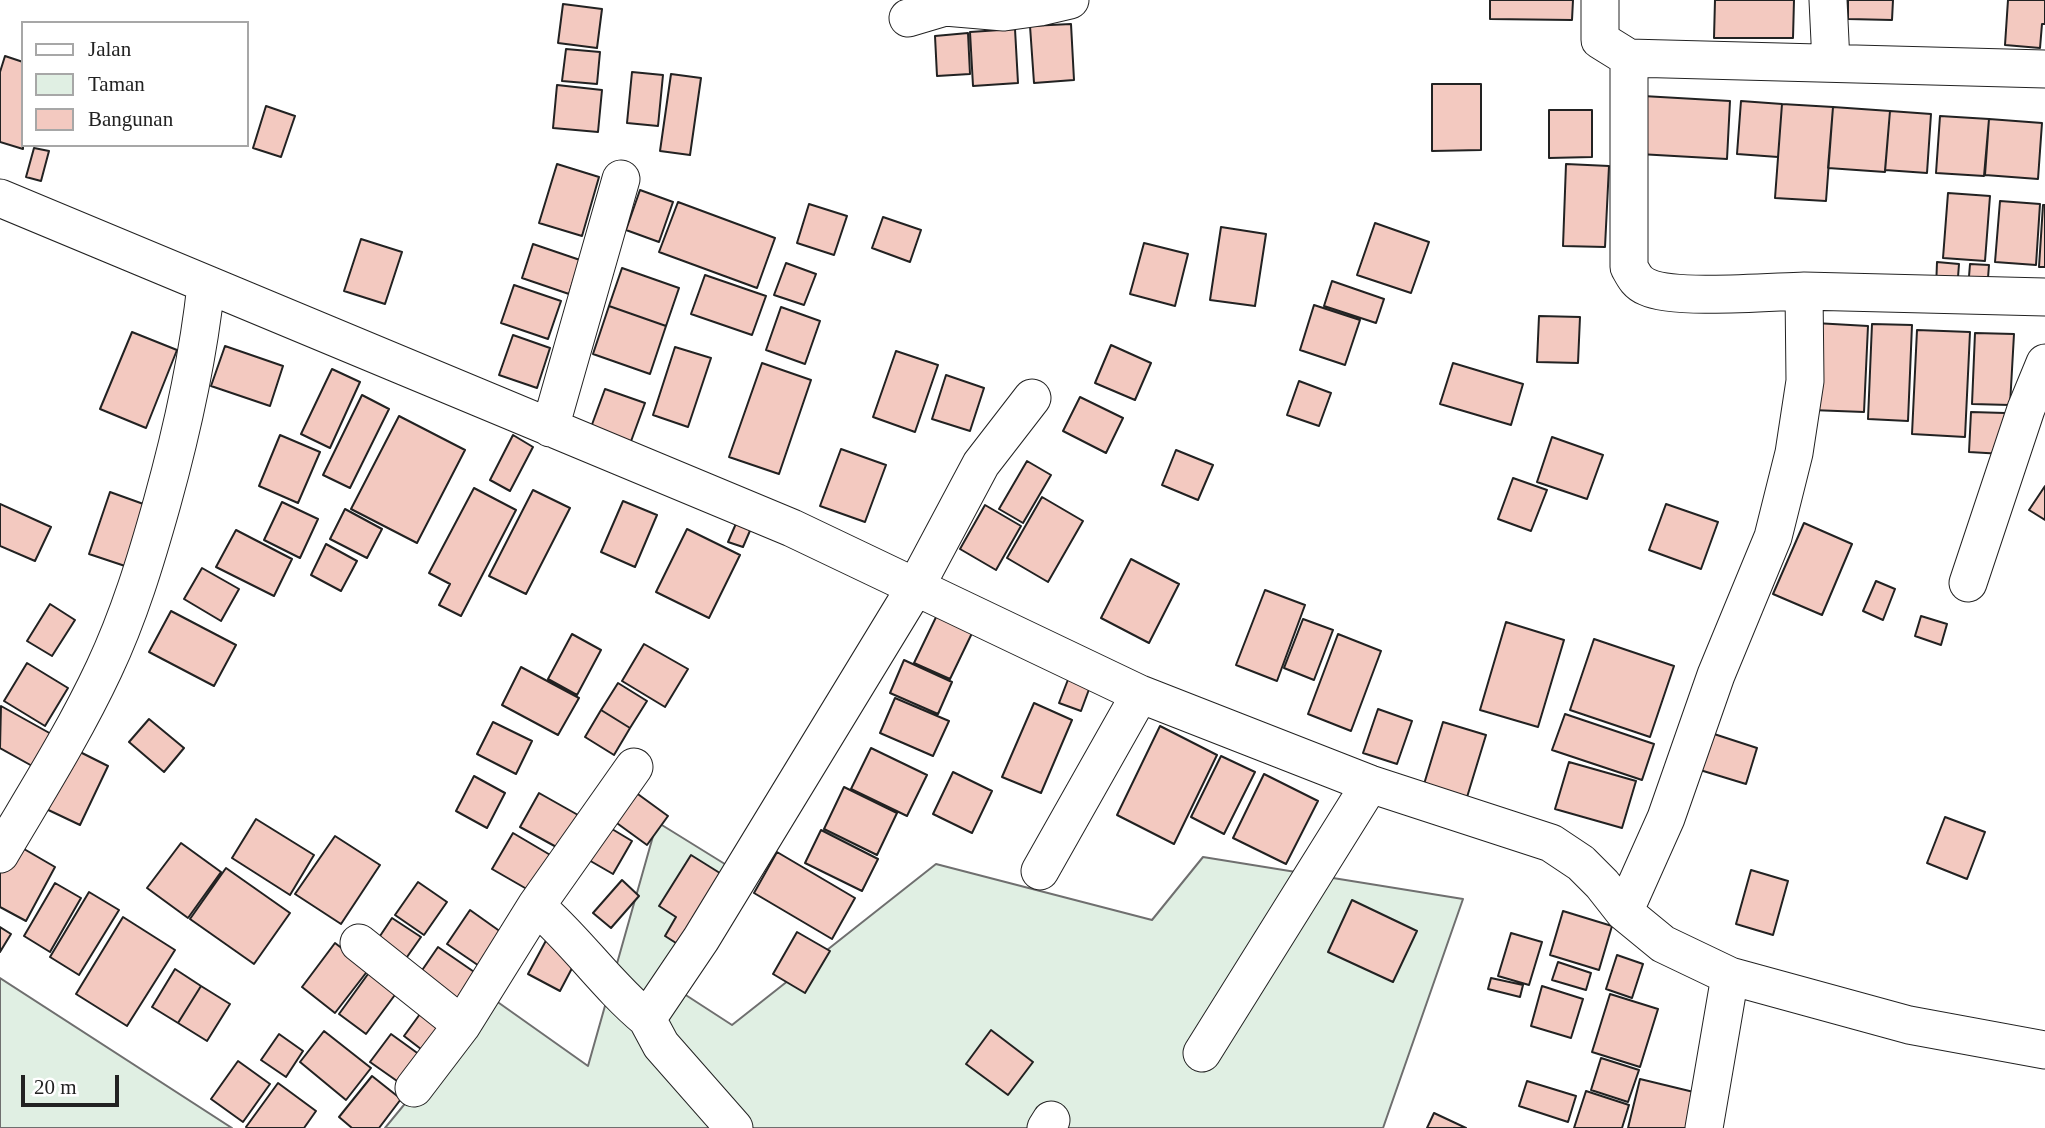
<!DOCTYPE html>
<html>
<head>
<meta charset="utf-8">
<style>
	body { margin:0 }
	#map { position:relative; width:2045px; height:1128px; overflow:hidden; background:#fff; font-family:Georgia,serif }
	canvas { display:block }
	.legend { position:absolute; left:21px; top:21px; width:228px; height:126px; box-sizing:border-box; background:#fff; border:2px solid #a7a7a7; margin:0; padding:9px 12px; list-style:none; font-size:21px; color:#222 }
	.legend li { display:flex; align-items:center; gap:14px; height:35px }
	.legend b { width:35px; border:2px solid #a7a7a7 }
	.scale { position:absolute; left:21px; top:1075px; width:98px; height:32px; box-sizing:border-box; border:4px solid #222; border-top:0; padding-left:9px; font-size:21px; line-height:24px; white-space:nowrap; color:#222; -webkit-text-stroke:5px #fff; paint-order:stroke }
</style>
</head>
<body>
<div id="map">
<canvas width="2045" height="1128"></canvas>
<ul class="legend">
<li><b style="height:9px;background:#fff"></b>Jalan</li>
<li><b style="height:19px;background:#e0efe3"></b>Taman</li>
<li><b style="height:19px;background:#f3c9c0"></b>Bangunan</li>
</ul>
<div class="scale">20 m</div>
</div>
<script>
const context = document.querySelector('canvas').getContext('2d');
context.lineJoin = 'round';
function fillPath(path, color) {
  context.fillStyle = color;
  context.fill(path, 'evenodd');
}
function trace(path, color, width, dash) {
  context.strokeStyle = color;
  context.lineWidth = width;
  context.lineCap = dash ? 'butt' : 'round';
  context.setLineDash(dash || []);
  context.stroke(path);
}
const green = new Path2D(`
	M657 822 741 874 678 990 732 1025 936 864 1152 920 1203 857 1463 899 1383 1128H385L492 998 588 1066Z
	M0 978 232 1128H0Z`);
const building = new Path2D(`
	M1490 0H1573L1572 20 1490 19Z
	M1715 0H1794L1793 38H1714Z
	M1848 0H1893L1892 20 1848 19Z
	M2008 0H2045V24H2042L2040 48 2005 45Z
	M563 4 602 9 597 48 558 43Z
	M1071 24 1074 80 1034 83 1030 26Z
	M1015 29 1018 83 973 86 970 32Z
	M968 33 970 74 937 76 935 36Z
	M566 49 600 52 597 84 562 81Z
	M5 56 23 62V149L0 142V72Z
	M632 72 663 75 658 126 627 123Z
	M671 74 701 78 690 155 660 151Z
	M1432 84H1481V150L1432 151Z
	M557 85 602 90 598 132 553 128Z
	M1643 96 1730 101 1727 159 1639 154Z
	M1741 101 1782 104 1778 157 1737 154Z
	M1782 104 1833 107 1826 201 1775 198Z
	M266 106 295 116 281 157 253 148Z
	M1833 107 1890 111 1885 172 1828 168Z
	M1549 110H1592V157L1549 158Z
	M1890 111 1931 114 1927 173 1885 170Z
	M1940 116 1989 119 1984 176 1936 173Z
	M1989 119 2042 123 2038 179 1985 175Z
	M34 148 49 151 41 181 26 177Z
	M557 164 599 177 582 236 539 223Z
	M1566 164 1609 166 1605 247 1563 246Z
	M640 190 673 202 659 242 626 230Z
	M1948 193 1990 196 1985 261 1943 258Z
	M2000 201 2040 204 2036 265 1995 262Z
	M678 202 775 238 757 288 659 252Z
	M809 204 847 216 834 255 797 243Z
	M2043 205H2045V267H2039Z
	M883 217 921 230 910 262 872 248Z
	M1375 223 1429 242 1411 293 1357 275Z
	M1221 227 1266 234 1255 306 1210 300Z
	M361 239 402 252 385 304 344 291Z
	M1144 243 1188 254 1175 306 1130 294Z
	M533 244 580 260 569 294 522 278Z
	M1937 262 1959 264 1957 290 1936 289Z
	M786 263 816 274 804 305 774 295Z
	M1970 264 1989 265 1987 291 1968 289Z
	M622 268 679 288 666 326 609 306Z
	M705 275 766 296 752 335 691 314Z
	M1332 281 1384 299 1376 323 1324 306Z
	M514 285 561 301 548 339 501 323Z
	M1314 305 1360 320 1345 365 1300 350Z
	M609 306 666 326 650 374 593 354Z
	M781 307 820 321 805 364 766 350Z
	M1539 316 1580 317 1578 363 1537 362Z
	M1815 323 1868 326 1864 412 1811 410Z
	M1872 324 1912 325 1908 421 1868 419Z
	M1917 330 1970 332 1965 437 1912 434Z
	M132 332 177 350 146 428 100 409Z
	M1975 333 2014 334 2010 405 1972 404Z
	M513 335 550 348 537 388 499 375Z
	M1111 345 1151 363 1135 400 1095 383Z
	M225 346 283 366 270 406 211 386Z
	M675 347 711 358 688 427 653 415Z
	M896 351 938 365 915 432 873 417Z
	M762 363 811 380 779 474 729 457Z
	M1453 363 1523 384 1511 425 1440 404Z
	M332 369 360 382 330 448 301 434Z
	M946 375 984 388 970 431 932 419Z
	M1299 381 1331 393 1319 426 1287 415Z
	M605 389 645 403 630 444 590 430Z
	M362 395 389 409 350 488 323 475Z
	M1080 397 1123 418 1106 453 1063 431Z
	M1971 412 2005 413 2003 454 1969 452Z
	M399 416 465 450 417 543 351 509Z
	M280 435 320 452 298 503 259 486Z
	M513 435 533 447 510 491 490 480Z
	M1552 437 1603 455 1587 499 1537 482Z
	M841 449 886 465 865 522 820 506Z
	M1176 450 1213 465 1198 500 1162 485Z
	M1027 461 1051 475 1023 523 999 509Z
	M1513 478 1547 490 1531 531 1498 519Z
	M2045 486V520L2029 510Z
	M474 488 516 510 461 616 439 605 450 584 429 573Z
	M533 490 570 508 526 594 489 576Z
	M110 492 149 506 128 567 89 554Z
	M1042 497 1083 521 1048 582 1007 558Z
	M623 501 657 515 635 567 601 552Z
	M282 502 318 519 300 558 264 540Z
	M0 504 51 527 35 561 0 546Z
	M1666 504 1718 522 1701 569 1649 550Z
	M985 505 1021 526 996 570 960 549Z
	M345 509 382 529 367 558 330 539Z
	M738 519 752 526 743 547 728 542Z
	M1804 523 1852 544 1822 615 1773 594Z
	M687 529 740 555 709 618 656 592Z
	M236 530 292 559 274 596 216 567Z
	M326 544 357 561 341 591 311 575Z
	M1131 559 1179 584 1149 643 1101 618Z
	M202 568 239 589 221 621 184 599Z
	M1876 581 1895 589 1883 620 1863 611Z
	M1265 590 1305 605 1277 681 1236 665Z
	M50 604 75 620 52 656 27 641Z
	M171 611 236 645 214 686 149 652Z
	M938 613 974 629 950 679 914 663Z
	M1921 616 1947 624 1941 645 1915 636Z
	M1303 619 1333 630 1314 680 1284 668Z
	M1506 622 1564 640 1538 727 1480 710Z
	M572 634 601 650 577 695 548 679Z
	M1338 634 1381 651 1351 731 1308 714Z
	M1594 639 1674 666 1650 737 1570 710Z
	M644 644 688 669 665 707 622 681Z
	M904 660 952 682 938 714 890 693Z
	M27 663 68 688 45 726 4 701Z
	M521 667 579 698 558 735 502 705Z
	M1069 677 1091 684 1081 711 1059 703Z
	M618 683 647 701 630 728 601 710Z
	M895 698 949 721 933 756 880 733Z
	M1034 703 1072 720 1041 793 1002 777Z
	M1 706 53 735 34 767 0 748Z
	M1378 709 1412 721 1397 764 1363 753Z
	M601 710 630 728 614 755 585 737Z
	M1565 714 1654 744 1642 780 1552 750Z
	M149 719 184 748 164 772 129 742Z
	M493 722 532 741 516 774 477 754Z
	M1443 722 1486 735 1464 807 1421 794Z
	M1160 726 1217 755 1174 844 1117 815Z
	M1711 733 1757 748 1746 784 1700 770Z
	M70 747 108 766 80 825 42 807Z
	M871 748 927 775 907 816 851 789Z
	M1221 756 1255 772 1224 834 1191 817Z
	M1569 762 1636 781 1622 828 1555 809Z
	M953 772 992 791 972 833 933 814Z
	M1264 774 1318 801 1286 864 1233 838Z
	M474 776 505 793 487 828 456 811Z
	M844 787 897 813 877 855 824 829Z
	M635 792 668 816 647 845 614 821Z
	M539 793 578 815 560 849 520 827Z
	M1945 817 1985 832 1967 879 1927 863Z
	M256 819 314 855 290 895 232 858Z
	M607 826 632 841 613 874 587 859Z
	M821 830 878 859 862 891 805 863Z
	M513 833 552 856 532 892 492 869Z
	M335 836 380 865 341 924 295 894Z
	M12 842 55 867 26 921 0 907V863Z
	M181 843 221 872 188 918 147 888Z
	M777 852 855 898 832 939 754 893Z
	M691 855 731 880 687 950 665 936 676 917 659 906Z
	M226 868 290 913 254 964 190 919Z
	M1751 870 1788 881 1773 935 1736 924Z
	M622 880 639 896 611 928 593 913Z
	M418 882 447 902 424 935 395 915Z
	M55 883 81 898 50 952 24 936Z
	M89 892 119 910 79 975 50 957Z
	M1352 900 1417 931 1393 982 1328 952Z
	M470 910 508 937 485 970 447 944Z
	M1563 911 1612 926 1599 970 1550 955Z
	M123 917 175 950 127 1026 76 994Z
	M392 918 421 937 400 967 372 948Z
	M0 927 11 934 0 952Z
	M797 932 830 951 805 993 773 974Z
	M1511 933 1542 942 1529 985 1498 976Z
	M549 935 580 953 560 991 528 974Z
	M335 943 369 969 335 1013 302 987Z
	M438 947 480 976 456 1011 414 982Z
	M1617 955 1643 964 1632 998 1606 989Z
	M1558 962 1591 973 1586 990 1552 980Z
	M376 963 403 984 366 1034 339 1014Z
	M175 969 201 986 178 1023 152 1007Z
	M1491 978 1523 985 1520 997 1488 989Z
	M201 986 230 1004 207 1041 178 1023Z
	M1542 986 1583 999 1571 1038 1531 1026Z
	M1610 994 1658 1009 1640 1067 1592 1052Z
	M428 1003 455 1022 430 1056 404 1036Z
	M991 1030 1033 1062 1008 1095 966 1064Z
	M324 1031 371 1068 346 1100 300 1062Z
	M279 1034 303 1051 286 1077 261 1060Z
	M391 1034 427 1060 407 1088 370 1062Z
	M1601 1058 1639 1070 1628 1102 1591 1090Z
	M238 1061 270 1084 243 1122 211 1099Z
	M372 1076 401 1099 379 1128H352L339 1117Z
	M1640 1079 1706 1095 1698 1128H1628Z
	M1527 1081 1576 1096 1568 1122 1519 1106Z
	M278 1083 316 1111 304 1128H247L246 1127Z
	M1586 1091 1629 1105 1622 1128H1574Z
	M1434 1113 1466 1128H1427Z`);
const minor = new Path2D(`
	M1600 0V40L1629 58V267C1634 276 1637 283 1647 287 1674 300 1769 292 1804 291
	M1828 0 1831 62
	M908 18 945 7 1004 12 1040 7 1070 0
	M1629 58 2045 69
	M0 198 792 528 1140 694 1370 784 1551 843 1581 863 1602 884 1624 912 1663 944 1730 976 1909 1025 2045 1050
	M550 428 621 179
	M1968 583 2026 409 2045 363
	M634 767 536 906C576 940 606 985 647 1019
	M0 854C36 793 74 733 104 669 129 616 146 560 162 503 182 431 198 360 206 285
	M1040 871 1140 694
	M1624 912 1666 818 1716 675 1773 537 1794 453 1805 381 1804 291 2045 297
	M359 943 462 1025
	M1202 1053 1370 784
	M414 1088 462 1025 536 906
	M734 1128 661 1045 647 1019 701 939 916 586 981 464 1032 398
	M1046 1128 1051 1120
	M1704 1128 1730 976`);
fillPath(green, '#e0efe3');
trace(green, '#6f6f6f', 2);
fillPath(building, '#f3c9c0');
trace(building, '#222', 2);
trace(minor, '#222', 39);
trace(minor, '#fff', 37);
</script>
</body>
</html>
